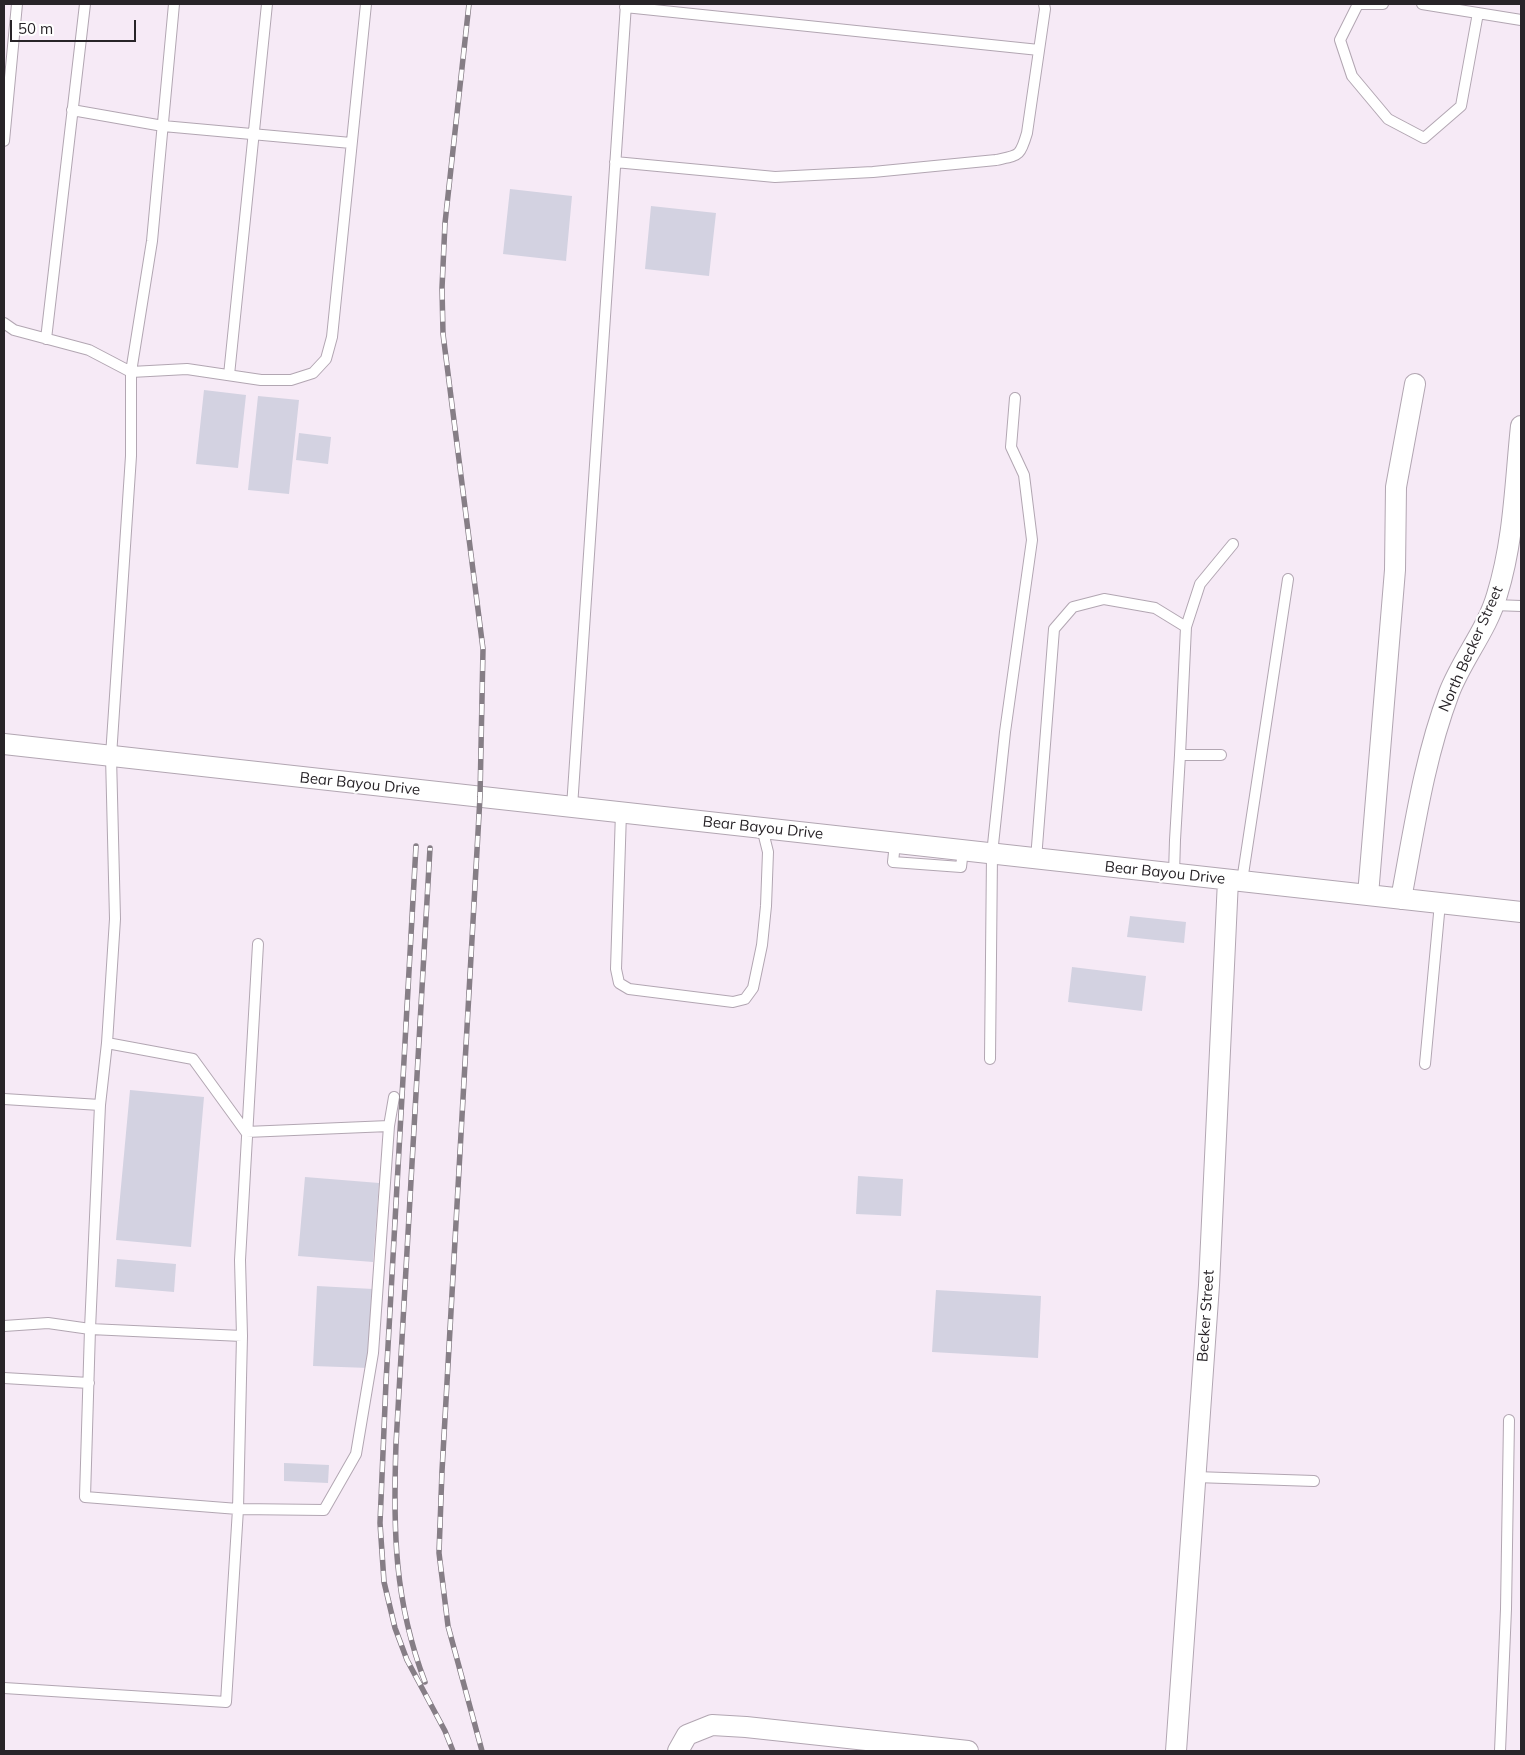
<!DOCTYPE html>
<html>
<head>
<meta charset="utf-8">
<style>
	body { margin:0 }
	#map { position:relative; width:1525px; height:1755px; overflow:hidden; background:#f6eaf6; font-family:Mulish,sans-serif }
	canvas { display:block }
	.frame { position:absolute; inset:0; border:5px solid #282428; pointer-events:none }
	.scale { position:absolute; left:10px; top:20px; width:126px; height:22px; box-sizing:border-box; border:2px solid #282428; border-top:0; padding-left:6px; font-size:15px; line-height:18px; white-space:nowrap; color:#282428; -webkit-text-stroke:4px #fff; paint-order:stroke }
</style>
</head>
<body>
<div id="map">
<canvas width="1525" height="1755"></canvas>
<div class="frame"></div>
<div class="scale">50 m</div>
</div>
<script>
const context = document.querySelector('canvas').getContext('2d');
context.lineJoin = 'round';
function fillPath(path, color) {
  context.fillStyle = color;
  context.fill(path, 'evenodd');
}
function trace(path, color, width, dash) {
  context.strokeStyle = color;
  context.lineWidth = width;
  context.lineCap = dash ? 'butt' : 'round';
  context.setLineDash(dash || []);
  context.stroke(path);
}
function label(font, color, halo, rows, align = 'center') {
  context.font = font + ' Mulish,sans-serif';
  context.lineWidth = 4.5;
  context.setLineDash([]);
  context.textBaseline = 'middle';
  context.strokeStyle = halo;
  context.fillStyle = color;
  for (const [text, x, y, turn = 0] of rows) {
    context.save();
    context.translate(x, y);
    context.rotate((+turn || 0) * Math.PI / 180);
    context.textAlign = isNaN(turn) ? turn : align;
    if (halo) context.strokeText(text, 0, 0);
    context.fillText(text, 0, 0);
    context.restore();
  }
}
const building = new Path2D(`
	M510 189 572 196 566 261 503 254Z
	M651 206 716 213 709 276 645 269Z
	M204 390 246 395 238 468 196 464Z
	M258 396 299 400 289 494 248 490Z
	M299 433 331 437 328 464 296 460Z
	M1130 916 1186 922 1184 943 1127 937Z
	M1072 967 1146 976 1142 1011 1068 1002Z
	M130 1090 204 1097 191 1247 116 1240Z
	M858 1176 903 1179 901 1216 856 1214Z
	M305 1177 379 1183 373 1262 298 1256Z
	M117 1259 176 1264 174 1292 115 1287Z
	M317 1286 373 1289 369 1368 313 1366Z
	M936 1290 1041 1296 1038 1358 932 1352Z
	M284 1463 329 1465 328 1483 284 1481Z`);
const lane = new Path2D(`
	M174 4 152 241 131 372 187 369 261 380H291L313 373 326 359 332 337 366 4
	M1383 4H1358L1340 40 1352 76 1388 119 1424 138 1461 106 1478 13
	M1422 4 1521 20
	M625 7 1039 50
	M72 110 163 126 351 143
	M4 141 17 4
	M615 162 775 177 873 172 996 160C1019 155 1020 157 1027 133L1045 9 1044 4
	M4 323 14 330 89 350 131 372V456L111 756 115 919 107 1043 100 1105 90 1329 242 1336
	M46 339 85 4
	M229 375 267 4
	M1494 605 1521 606
	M1180 755H1221
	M572 807 626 4
	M621 812 616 969 619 983 629 989 733 1002 745 999 753 988 762 945 766 906 768 852 762 828
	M895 843 893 862 961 867 963 850
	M1036 859 1054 629 1073 607 1104 599 1155 608 1186 627
	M1174 874 1175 840 1180 755 1186 627 1200 584 1233 544
	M1242 881 1288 579
	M107 1043 193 1059 246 1132 389 1126 394 1097
	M990 1059 992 854 1005 732 1032 540 1024 475 1011 447 1015 398
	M1425 1064 1440 903
	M4 1099 100 1105
	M4 1326 48 1323 90 1329 85 1497 238 1509 324 1510 356 1454 373 1353 389 1126
	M4 1378 89 1383
	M1195 1477 1314 1481
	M4 1688 226 1702 238 1509 242 1336 240 1260 258 944
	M1500 1751 1506 1609 1509 1420`);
const street = new Path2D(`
	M4 744 1521 912
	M1368 895 1395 570 1396 487 1415 384
	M1401 899C1414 830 1424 759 1449 693 1462 659 1487 630 1497 595 1514 540 1515 483 1521 426
	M678 1751 687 1735 712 1725 746 1727 968 1751
	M1176 1751 1209 1285 1228 880`);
const rail = new Path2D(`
	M469 4 445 223 442 288 443 334 483 649 480 797 442 1471 439 1553 448 1626 482 1751
	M416 846 386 1382 380 1523 384 1582 395 1628 407 1660 445 1731 453 1751
	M425 1682C394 1601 393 1529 396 1444L430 848`);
const streetNames = [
	["North Becker Street",1471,649,-66],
	["Bear Bayou Drive",360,784,6],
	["Bear Bayou Drive",763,828,6],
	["Bear Bayou Drive",1165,873,6],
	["Becker Street",1206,1316,-86]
];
fillPath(building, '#d3d2e1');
trace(lane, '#b2a6b2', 12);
trace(street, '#b2a6b2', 22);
trace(lane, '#fff', 10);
trace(street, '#fff', 20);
trace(rail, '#867e86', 5.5);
trace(rail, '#fff', 4, [11]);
label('15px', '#282428', '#fff', streetNames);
</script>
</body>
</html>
